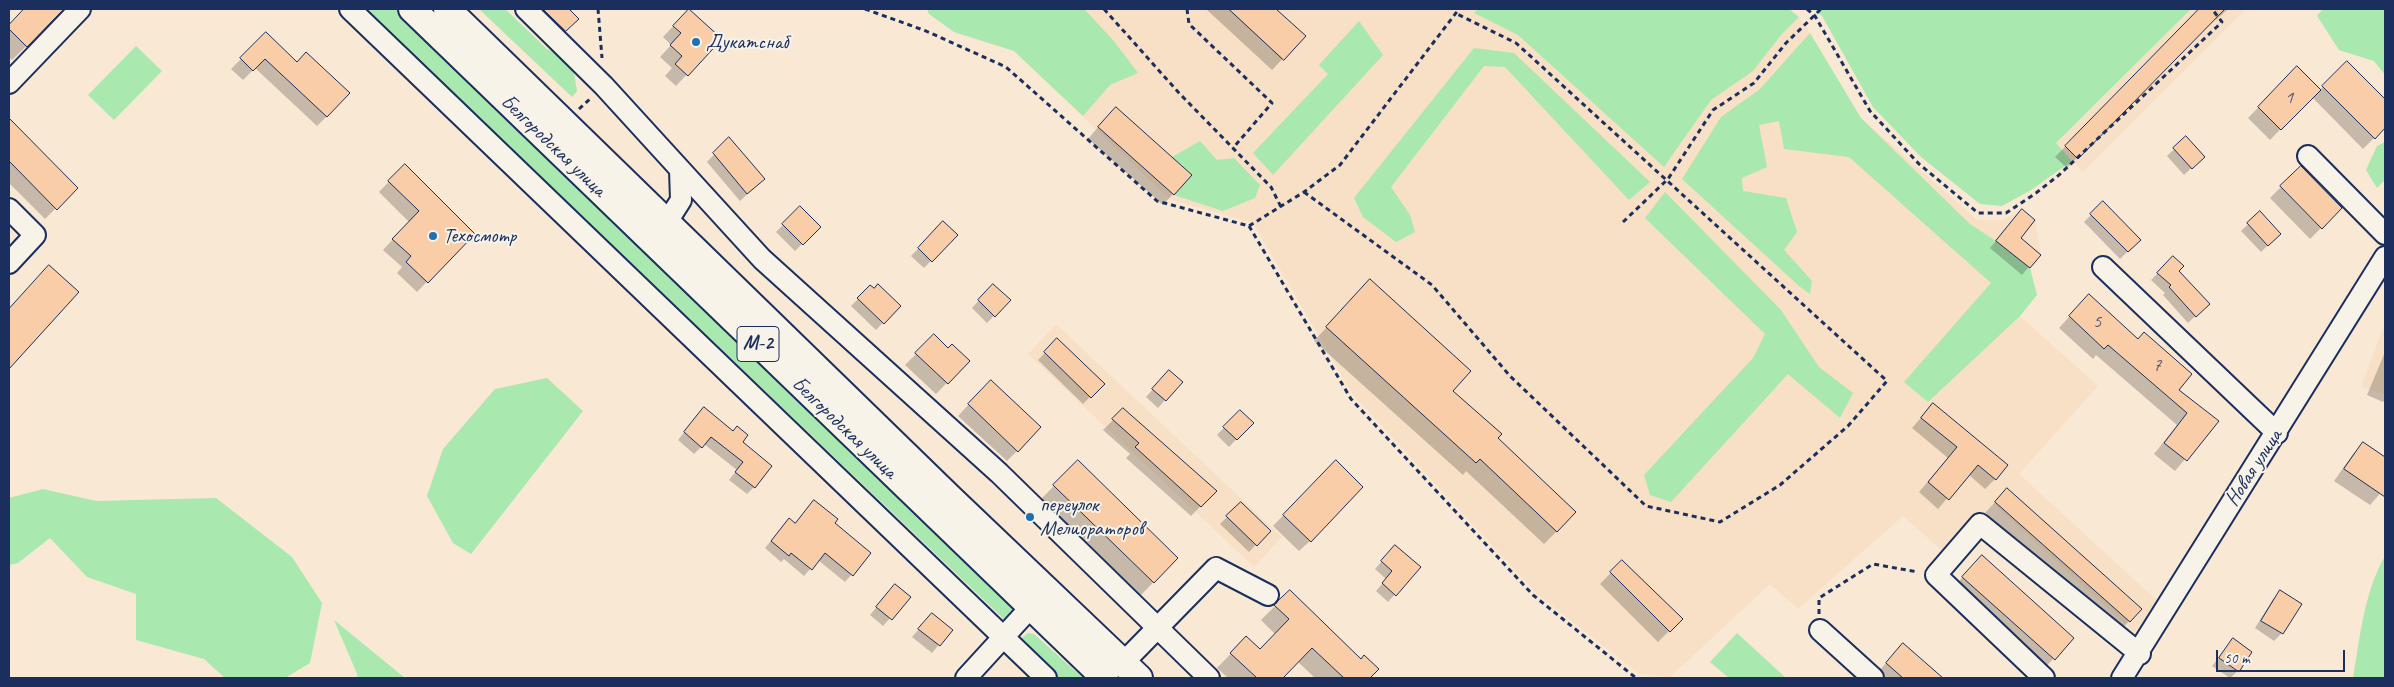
<!DOCTYPE html>
<html>
<head>
<meta charset="utf-8">
<style>
	body { margin:0 }
	#map { position:relative; width:2394px; height:687px; overflow:hidden; background:#f8e8d4; font-family:Caveat,sans-serif }
	canvas { display:block }
	.frame { position:absolute; inset:0; border:10px solid #1b2f5e; pointer-events:none }
	.scale { position:absolute; left:2216px; top:650px; width:129px; height:22px; box-sizing:border-box; border:2px solid #1b2f5e; border-top:0; padding-left:6px; font-size:15px; line-height:18px; white-space:nowrap; color:#1b2f5e; -webkit-text-stroke:4px #f7f3e8; paint-order:stroke }
</style>
</head>
<body>
<div id="map">
<canvas width="2394" height="687"></canvas>
<div class="frame"></div>
<div class="scale">50 m</div>
</div>
<script>
const context = document.querySelector('canvas').getContext('2d');
context.lineJoin = 'round';
function fillPath(path, color) {
  context.fillStyle = color;
  context.fill(path, 'evenodd');
}
function trace(path, color, width, dash) {
  context.strokeStyle = color;
  context.lineWidth = width;
  context.lineCap = dash ? 'butt' : 'round';
  context.setLineDash(dash || []);
  context.stroke(path);
}
function label(font, color, halo, rows, align = 'center') {
  context.font = font + ' Caveat,sans-serif';
  context.lineWidth = 4;
  context.setLineDash([]);
  context.textBaseline = 'middle';
  context.strokeStyle = halo;
  context.fillStyle = color;
  for (const [text, x, y, turn = 0] of rows) {
    context.save();
    context.translate(x, y);
    context.rotate((+turn || 0) * Math.PI / 180);
    context.textAlign = isNaN(turn) ? turn : align;
    if (halo) context.strokeText(text, 0, 0);
    context.fillText(text, 0, 0);
    context.restore();
  }
}
const built = new Path2D(`
	M927 9H1789L1799 17 1810 33 1861 118 1977 220H2003L2022 209 2035 220 2041 255 2030 269 2037 295 2020 316 2098 386 2019 474 2162 605 2140 638 1993 504 1947 555 1903 516 1798 609 1770 584 1669 678 1638 673 1537 594 1354 396 1253 223 1169 199 1014 51 954 32 929 14Z
	M2191 9H2246L2083 172 2056 144Z
	M1056 324 1282 537 1254 567 1028 354Z
	M2385 324V395L2361 386Z`);
const green = new Path2D(`
	M365 9H398L724 326 1015 602 1017 616 1008 623Z
	M479 9H505L547 49 561 56 574 73 577 91 572 97Z
	M927 9H1084L1113 40 1138 73 1110 85 1083 116 1014 51 954 32 929 14Z
	M1478 9H1789L1799 17 1781 35 1753 71 1711 100 1664 167 1518 35 1474 13Z
	M1814 9H2191L2056 143 2072 161 2031 190 2002 206 1980 204 1921 157 1873 107 1822 16Z
	M2323 9H2385V75L2374 61 2339 50 2317 16Z
	M1359 21 1383 55 1273 175 1253 153 1328 74 1319 65Z
	M1810 33 1861 118 1970 224 1996 241 2030 268 2037 295 2020 316 1928 402 1904 382 1991 283 1849 157 1784 149 1779 121 1759 125 1767 167 1742 178 1743 191 1786 198 1797 232 1784 250 1812 281 1810 294 1799 286 1682 179 1721 117 1760 89Z
	M136 46 162 71 114 120 88 95Z
	M1474 48 1514 53 1650 182 1629 200 1505 67 1484 66 1391 187 1410 215 1415 232 1396 242 1363 217 1354 198Z
	M1200 141 1217 160 1234 158 1260 185 1255 198 1223 211 1174 195 1192 175 1172 157Z
	M2385 142V180L2377 188 2366 170 2377 146Z
	M1665 192 1781 310 1819 367 1853 393 1840 418 1788 374 1671 502 1650 495 1644 475 1753 358 1765 334 1645 218Z
	M547 378 583 411 471 554 453 543 427 496 443 449 495 389Z
	M43 489 96 501 216 498 292 557 322 603 310 663 285 678H225L204 659 136 640V594L87 577 50 538 18 563 9 565V498Z
	M2385 556V678H2353C2360 638 2364 592 2385 556Z
	M334 620 405 678H354L358 676Z
	M1028 633 1034 634 1083 678H1052L1018 641Z
	M1737 633 1786 678H1729L1710 662Z`);
const shadow = new Path2D(`
	M25 9H64L12 60 9 57V26Z
	M533 9H573L570 12 577 19 554 41Z
	M1206 9H1274L1304 36 1272 70Z
	M2202 9H2228L2216 20 2214 18 2067 168 2055 157Z
	M678 21 720 39 676 86 665 76 672 68 660 57 671 45 663 37Z
	M266 34 327 116 317 126 255 68 243 80 231 69Z
	M2347 62 2385 101V127L2363 149 2312 97 2270 140 2248 118 2297 68 2320 90Z
	M1105 119 1173 194 1163 205 1088 139Z
	M9 120 76 188 45 219 9 183Z
	M2186 138 2203 157 2184 175 2167 156Z
	M729 139 756 186 740 201 707 162Z
	M405 165 473 234 417 292 397 273 402 267 383 250 409 222 379 192Z
	M2301 167 2341 208 2310 239 2270 198Z
	M2103 203 2139 240 2120 259 2084 222Z
	M800 208 819 227 795 251 776 232Z
	M2260 213 2279 234 2261 252 2241 231Z
	M2015 218 2019 238 2039 255 2022 275 1990 248Z
	M943 223 956 235 924 268 911 256Z
	M2166 265 2177 271 2208 304 2188 323 2163 295 2165 293 2151 280Z
	M35 281 77 292 9 367V310Z
	M993 285 1009 300 987 323 972 308Z
	M870 287 899 306 876 330 851 306Z
	M1357 294 1497 439 1557 531 1544 544 1466 471 1463 475 1314 341Z
	M2078 307 2217 421 2175 471 2154 454 2177 425 2096 355 2093 359 2059 328Z
	M934 336 948 350 968 361 936 394 905 365Z
	M1057 340 1103 384 1083 404 1038 360Z
	M2385 352V400L2383 402 2367 395Z
	M1162 379 1165 400 1158 408 1146 397Z
	M980 392 1017 451 1007 461 958 416Z
	M1933 404 1995 479 1985 489 1968 474 1938 509 1919 492 1948 458 1912 428Z
	M1240 411 1252 423 1229 447 1217 435Z
	M697 416 741 442 754 487 747 494 729 480 737 470 704 444 694 454 678 440Z
	M1113 420 1215 491 1191 516 1126 458 1130 454 1103 430Z
	M2364 443 2385 458V488L2370 505 2334 481 2353 454Z
	M1078 462 1177 558 1139 597 1040 500Z
	M1325 472 1310 541 1299 551 1273 526Z
	M1996 501 2140 609 2119 632 1985 513Z
	M1241 503 1269 531 1249 552 1220 524Z
	M833 523 870 553 845 582 818 560 804 576 784 559 781 562 765 548 783 526Z
	M1388 554 1419 567 1388 602 1376 591 1386 579 1375 569Z
	M1622 561 1681 619 1658 642 1600 584Z
	M1971 568 2072 638 2043 670 1952 589Z
	M1290 591 1361 660 1377 669 1368 678H1315L1297 661 1281 678H1228L1217 668 1246 638 1260 651 1275 634 1261 620Z
	M2281 592 2300 604 2282 633 2274 641 2255 628 2273 599Z
	M888 593 909 597 883 626 870 615Z
	M925 622 951 630 932 653 912 637Z
	M2233 640 2238 671 2230 678 2212 666Z
	M1903 645 1941 678H1880L1876 674Z`);
const building = new Path2D(`
	M24 9H64L27 47 9 29V25Z
	M543 9H569L579 19 566 31Z
	M689 9 722 39 688 76 675 64 682 56 670 45 681 33 673 26Z
	M1229 9H1276L1306 36 1284 60Z
	M2199 9H2225L2078 159 2065 146Z
	M266 32 297 62 306 52 350 93 327 117 265 59 253 71 240 58Z
	M2347 61 2385 99V128L2375 139 2322 86Z
	M2297 66 2321 90 2281 130 2258 107Z
	M1116 107 1192 175 1174 195 1098 127Z
	M9 118 78 188 57 210 9 161Z
	M2186 136 2205 157 2192 169 2173 148Z
	M729 137 765 179 747 194 713 153Z
	M405 164 475 234 428 283 406 262 411 256 392 239 419 211 388 181Z
	M2301 166 2342 208 2322 229 2280 186Z
	M2103 201 2141 240 2128 252 2090 214Z
	M800 206 821 227 803 245 782 224Z
	M2022 209 2035 220 2021 238 2041 255 2030 268 1996 241Z
	M2260 211 2281 234 2268 246 2247 223Z
	M943 221 958 235 932 262 918 248Z
	M2173 256 2184 266 2179 271 2210 304 2196 317 2169 287 2171 285 2157 273Z
	M49 265 79 292 9 369V309Z
	M1370 279 1471 371 1453 391 1502 434 1498 438 1576 512 1557 532 1480 459 1476 463 1326 327Z
	M878 284 901 306 884 324 857 298 870 285 874 288Z
	M993 284 1011 300 995 317 978 300Z
	M2089 294 2138 339 2144 332 2192 374 2179 390 2219 421 2187 461 2164 443 2187 413 2108 345 2104 349 2069 316Z
	M934 334 948 348 952 344 970 361 948 384 915 353Z
	M1057 338 1105 384 1091 398 1044 352Z
	M1169 370 1183 382 1166 401 1152 389Z
	M991 380 1041 427 1018 452 968 404Z
	M1933 403 2008 465 1996 480 1978 465 1949 500 1928 482 1957 447 1921 418Z
	M704 407 733 431 737 426 748 435 743 442 772 466 755 488 735 472 743 462 711 437 702 448 684 432Z
	M1123 408 1217 491 1201 507 1135 447 1139 443 1112 419Z
	M1240 410 1254 423 1237 440 1223 427Z
	M2363 442 2385 457V497L2344 469Z
	M1078 460 1178 558 1154 583 1053 485Z
	M1336 460 1363 487 1311 542 1283 515Z
	M2007 488 2142 609 2130 622 1995 502Z
	M814 500 838 519 835 523 871 553 853 576 825 553 812 570 791 553 789 556 771 541 789 518 795 523Z
	M1241 502 1271 531 1257 546 1226 516Z
	M1395 545 1421 567 1396 596 1382 583 1392 571 1381 561Z
	M1982 555 2074 638 2055 660 1962 577Z
	M1622 560 1683 619 1670 632 1610 572Z
	M895 584 911 597 892 620 876 607Z
	M1290 590 1361 659 1364 655 1379 669 1370 678H1344L1312 648 1283 678H1257L1230 653 1246 636 1260 649 1289 619 1274 605Z
	M2280 590 2302 604 2283 634 2261 621Z
	M932 613 953 630 940 646 918 629Z
	M2233 638 2252 652 2239 672 2219 658Z
	M1903 643 1943 678H1903L1886 663Z`);
const path = new Path2D(`
	M598 9 602 58
	M865 9 926 31 1006 67 1157 201 1249 226 1304 192 1340 165 1459 9
	M1104 9 1179 93 1271 187 1281 207
	M1187 9 1189 24 1272 103 1233 148
	M1807 9 1815 16 1870 111 1919 164 1978 213H2006L2036 193 2059 175 2222 22 2212 9
	M579 109 591 98
	M1304 192 1432 285 1510 376 1646 506 1720 522 1780 485 1848 426 1887 381 1516 43 1455 13
	M1623 222 1668 179 1713 110 1754 83 1786 43 1821 9
	M1249 226 1351 399 1533 595 1636 678
	M1819 614V598L1873 564 1918 572`);
const minor = new Path2D(`
	M350 9 1046 678
	M526 9 604 86 762 259 999 473 1209 678
	M9 83 80 9
	M2308 156 2385 234
	M9 209 35 235 9 263
	M667 222 681 200 680 170
	M2103 267 2277 433
	M1820 630 1873 678
	M1123 663 1216 568 1268 595
	M966 678 1030 608
	M2044 678 1936 575 1980 524 2140 654
	M2122 678 2385 257`);
const major = new Path2D(`
	M412 9 1105 678
	M447 9 949 497 1139 678`);
const markers = [
	[696,42,5,"#1f6fb2"],
	[433,236,5,"#1f6fb2"],
	[1030,517,5,"#1f6fb2"]
];
const numberNames = [
	["1",2289,98],
	["5",2097,322],
	["7",2157,366]
];
const shields = [
	[758,344,42]
];
const shieldNames = [
	["М-2",758,344]
];
const poiNames = [
	["Дукатснаб",706,42],
	["Техосмотр",443,236],
	["переулок",1040,505],
	["Мелиораторов",1040,529]
];
const streetNames = [
	["Белгородская улица",553,146,44],
	["Белгородская улица",844,428,44],
	["Новая улица",2254,468,-57]
];
fillPath(built, '#f8e0c6');
fillPath(green, '#a9e8af');
fillPath(shadow, '#0003');
fillPath(building, '#f9cda7');
trace(building, '#1b2f5e', 1);
trace(minor, '#1b2f5e', 24);
trace(major, '#1b2f5e', 30);
trace(path, '#1b2f5e', 3, [5, 4]);
trace(minor, '#f7f3e8', 20);
trace(major, '#f7f3e8', 26);
for (const [x, y, r, color] of markers) {
  const dot = new Path2D();
  dot.arc(x, y, r, 0, 2 * Math.PI);
  context.fillStyle = color;
  context.fill(dot);
  trace(dot, '#f7f3e8', 2);
}
label('19px', '#525670', null, numberNames);
for (const [x, y, w] of shields) {
  const box = new Path2D();
  box.roundRect(x - w / 2, y - 17.5, w, 35, 4);
  context.fillStyle = '#f7f3e8';
  context.fill(box);
  trace(box, '#1b2f5e', 1);
}
label('bold 20px', '#1b2f5e', null, shieldNames);
label('21px', '#1b2f5e', '#f7f3e8', poiNames, 'left');
label('21px', '#1b2f5e', '#f7f3e8', streetNames);
</script>
</body>
</html>
